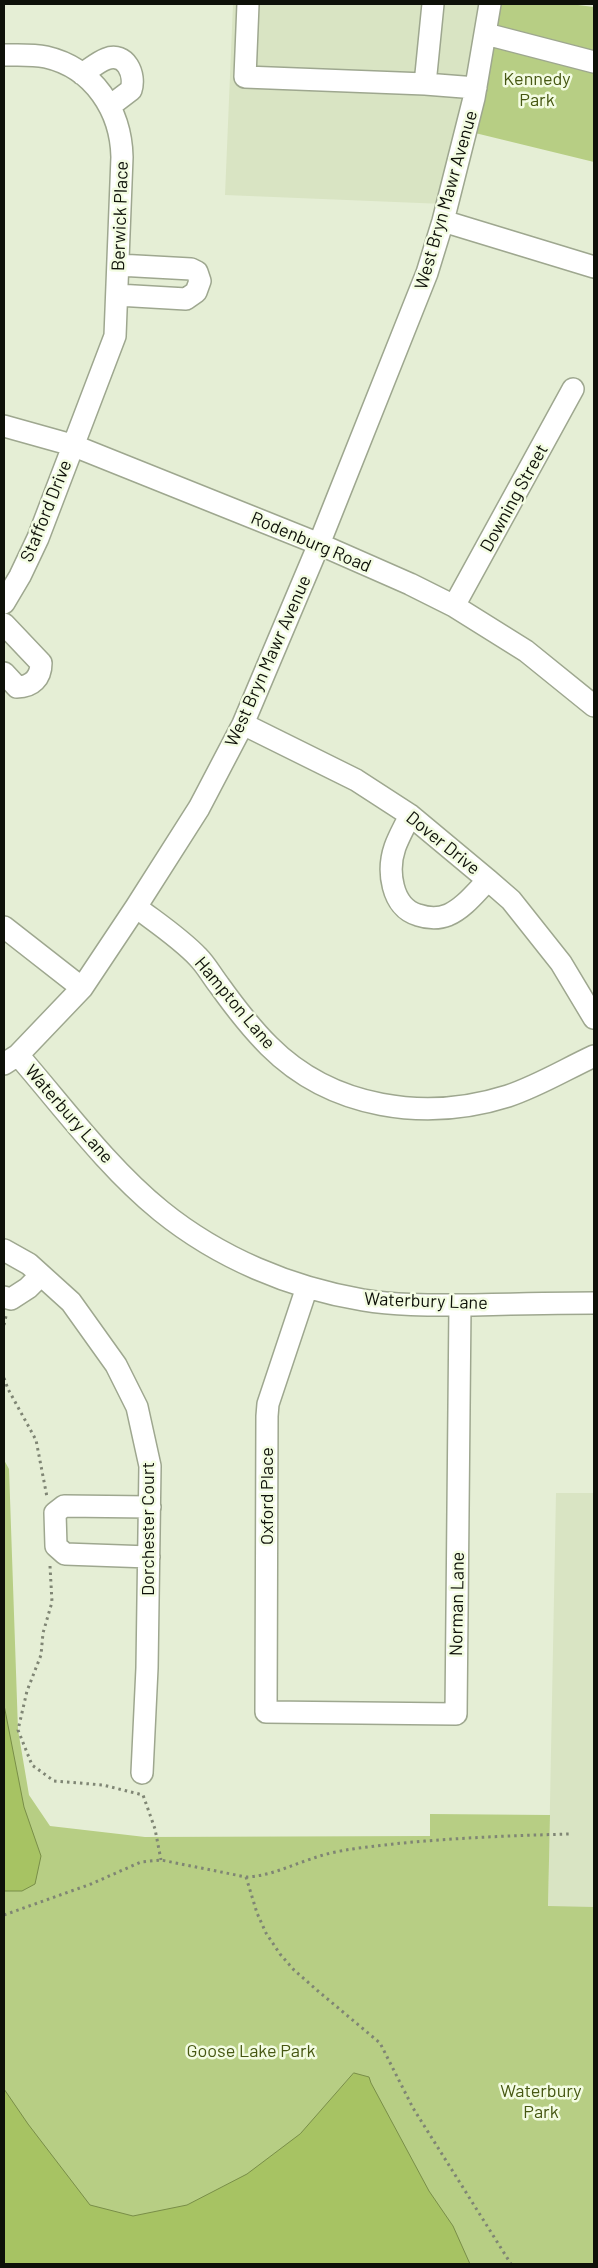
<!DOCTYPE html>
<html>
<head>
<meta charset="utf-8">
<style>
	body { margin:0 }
	#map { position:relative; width:598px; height:2268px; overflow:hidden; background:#e5eed5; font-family:Barlow,sans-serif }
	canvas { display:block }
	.frame { position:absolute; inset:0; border:5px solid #0e1109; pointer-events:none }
</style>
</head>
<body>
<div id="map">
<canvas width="598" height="2268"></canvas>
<div class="frame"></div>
</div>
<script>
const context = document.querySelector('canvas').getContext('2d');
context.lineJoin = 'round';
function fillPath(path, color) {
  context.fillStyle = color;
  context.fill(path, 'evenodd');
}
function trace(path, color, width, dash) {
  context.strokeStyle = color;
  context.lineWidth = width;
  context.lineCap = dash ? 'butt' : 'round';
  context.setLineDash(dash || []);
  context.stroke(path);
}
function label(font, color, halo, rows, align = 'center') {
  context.font = font + ' Barlow,sans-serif';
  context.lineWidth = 5;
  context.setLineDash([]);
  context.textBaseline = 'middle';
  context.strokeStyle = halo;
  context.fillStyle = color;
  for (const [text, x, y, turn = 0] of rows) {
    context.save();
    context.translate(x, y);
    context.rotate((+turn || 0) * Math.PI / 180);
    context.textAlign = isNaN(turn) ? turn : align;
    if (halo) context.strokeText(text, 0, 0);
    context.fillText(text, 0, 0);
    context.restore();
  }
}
const built = new Path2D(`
	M233 4H484L444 204 225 195Z
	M556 1493H594V1907H548Z`);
const green = new Path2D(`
	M495 4H570L594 7V162L471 132Z
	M4 1460 9 1469 18 1730 29 1795 50 1826 145 1837 430 1836V1814L550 1815 548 1906 594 1907V2264H4Z`);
const water = new Path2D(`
	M4 1705 24 1807 41 1856 35 1884 22 1891H4Z
	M354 2073 369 2077 371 2083 429 2191 453 2226 470 2264H4V2089L28 2124 90 2205 133 2216 187 2205 247 2174 300 2134Z`);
const path = new Path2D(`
	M4 1325 6 1316
	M4 1378 8 1389 36 1440 47 1497
	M50 1566 52 1602 43 1633 41 1655 27 1691 18 1730 32 1765 54 1781 103 1785 143 1795 155 1829 161 1860
	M246 1877 257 1913 266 1933 280 1954 294 1970 318 1991 380 2043 413 2108 511 2264
	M4 1915 91 1884 141 1862 161 1860 246 1877C270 1876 289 1866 311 1859 324 1854 339 1851 352 1849 424 1839 497 1836 570 1834`);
const minor = new Path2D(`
	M248 4 245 77 425 84
	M433 4 425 84 476 88
	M486 34 594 62
	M4 55C18 55 32 54 46 57 94 68 121 111 122 157L115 336 38 538 20 576 4 603
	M82 74C90 69 98 62 106 59 126 51 136 75 131 90L110 106
	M443 221 594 267
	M117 295 186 299 196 292 200 281 197 272 191 269 118 265
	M4 426 72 445 319 544 410 584 454 606 526 651 594 706
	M454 606 573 389
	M4 624 41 663C41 678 32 687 17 687L4 673
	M243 724 356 780 410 815 488 880 511 900 561 963 594 1018
	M410 815C405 826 399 836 395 847 387 870 391 907 418 915 427 918 438 919 448 915 464 908 476 892 488 880
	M136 907C157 923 180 938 198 957 206 965 212 976 219 985 234 1006 250 1027 269 1046 332 1109 426 1122 508 1096 538 1086 566 1069 594 1056
	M4 927 82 988
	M18 1055C64 1108 107 1167 161 1211 219 1258 291 1288 363 1300 399 1306 437 1305 473 1305 513 1304 554 1303 594 1303
	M4 1064 18 1055 82 988 136 907 199 808 243 724 319 544 427 273 443 221 474 98 490 4
	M4 1250 29 1264 71 1302 116 1365 137 1407 150 1466 147 1668 142 1773
	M307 1287 268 1404 267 1416 266 1712 456 1714 460 1305
	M4 1297 11 1299 28 1288 41 1275
	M149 1557 65 1554 56 1546 55 1513 64 1506 150 1507`);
const parkNames = [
	["Kennedy",537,79],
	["Park",537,100],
	["Goose Lake Park",251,2051],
	["Waterbury",541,2091],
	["Park",541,2112]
];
const streetNames = [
	["West Bryn Mawr Avenue",446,200,-74],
	["Berwick Place",120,216,-88],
	["Downing Street",514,498,-61],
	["Stafford Drive",46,511,-68],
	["Rodenburg Road",311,542,23],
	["West Bryn Mawr Avenue",268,661,-66],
	["Dover Drive",443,843,39],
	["Hampton Lane",235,1003,50],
	["Waterbury Lane",69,1114,49],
	["Waterbury Lane",426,1301,2],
	["Oxford Place",267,1496,-90],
	["Dorchester Court",148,1529,-90],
	["Norman Lane",457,1604,-89]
];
fillPath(built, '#d9e4c3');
fillPath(green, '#b7ce84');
fillPath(water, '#a7c363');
trace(water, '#798e48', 1);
trace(minor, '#9ea78f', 24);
trace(path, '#7f8574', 3, [2.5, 4]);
trace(minor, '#fff', 21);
label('18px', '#465712', '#f3fce2', parkNames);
label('18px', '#0e1109', '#f3fce2', streetNames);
</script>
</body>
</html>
